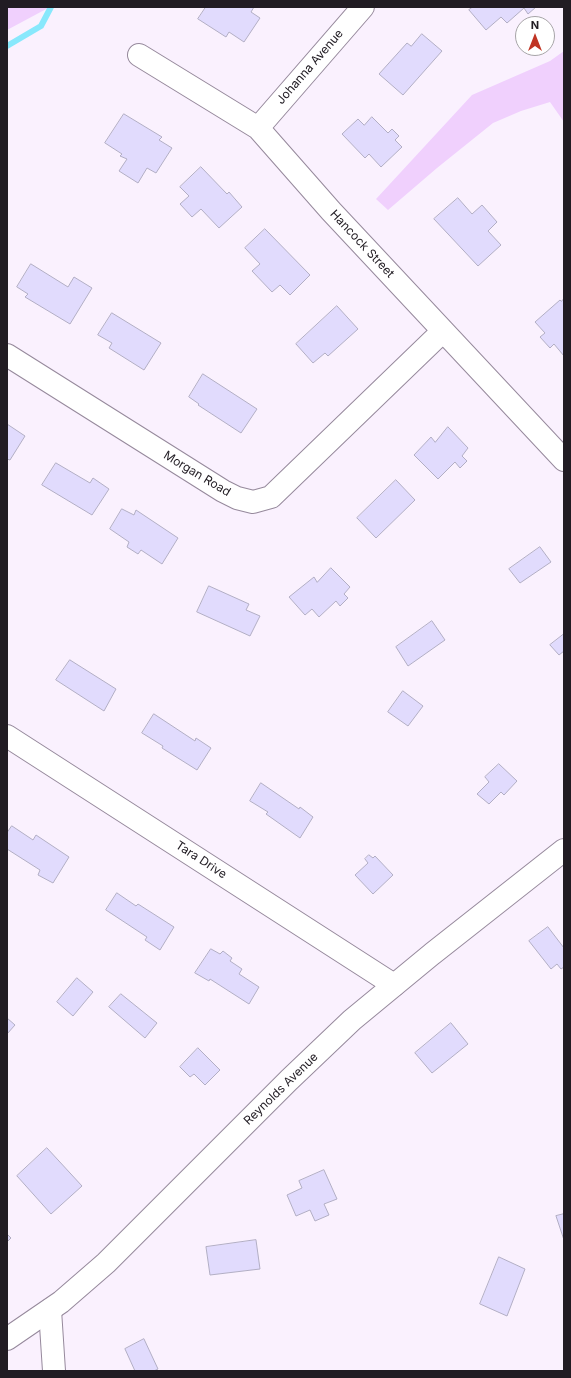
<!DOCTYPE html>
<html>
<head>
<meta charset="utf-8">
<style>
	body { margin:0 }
	#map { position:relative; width:571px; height:1378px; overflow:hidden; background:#faf1fe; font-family:Inter,sans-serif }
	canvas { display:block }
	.frame { position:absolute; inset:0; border:8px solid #211c23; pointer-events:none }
	.north { position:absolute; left:515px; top:16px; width:40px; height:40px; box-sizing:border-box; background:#fff; border:1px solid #a6a4a7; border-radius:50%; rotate:0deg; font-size:11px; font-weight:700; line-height:16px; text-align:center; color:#211c23 }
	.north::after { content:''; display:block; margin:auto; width:14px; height:18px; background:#c03424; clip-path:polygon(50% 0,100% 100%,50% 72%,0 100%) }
</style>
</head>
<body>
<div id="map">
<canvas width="571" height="1378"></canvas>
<div class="frame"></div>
<div class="north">N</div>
</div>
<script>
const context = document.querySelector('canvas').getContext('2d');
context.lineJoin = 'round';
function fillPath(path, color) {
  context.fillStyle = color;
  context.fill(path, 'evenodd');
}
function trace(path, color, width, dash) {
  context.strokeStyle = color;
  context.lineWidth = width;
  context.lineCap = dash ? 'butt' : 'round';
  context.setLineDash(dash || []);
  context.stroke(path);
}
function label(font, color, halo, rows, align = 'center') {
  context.font = font + ' Inter,sans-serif';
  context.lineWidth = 3.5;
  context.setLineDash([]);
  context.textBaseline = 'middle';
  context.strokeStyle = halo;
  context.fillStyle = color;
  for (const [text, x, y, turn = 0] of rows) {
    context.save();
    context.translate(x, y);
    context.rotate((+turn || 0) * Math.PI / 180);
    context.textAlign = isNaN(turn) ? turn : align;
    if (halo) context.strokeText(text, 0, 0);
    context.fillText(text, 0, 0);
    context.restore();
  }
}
const green = new Path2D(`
	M7 7H50L7 30Z
	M564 51V122L550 102 521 111 493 123 437 168 388 210 376 199 472 95 550 61Z`);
const stream = new Path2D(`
	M7 46 41 26 51 7`);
const building = new Path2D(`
	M206 7H254L251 12 260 18 244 42 229 32 226 37 198 19Z
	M473 7H536L528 14 524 8 507 23 501 17 486 30 469 10Z
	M422 34 442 51 403 95 379 74 407 43 411 46Z
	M124 114 162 137 159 140 172 148 156 173 147 168 138 183 119 171 127 159 120 156 122 154 105 143Z
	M372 117 388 133 392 129 399 136 395 140 402 147 381 167 369 154 365 158 342 134 358 119 364 125Z
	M201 167 227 194 229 192 242 207 219 228 201 209 192 217 180 204 189 196 180 187Z
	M458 198 472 214 482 205 497 222 488 231 501 245 478 266 434 219Z
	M265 229 310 275 290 295 280 285 272 292 252 271 260 264 245 248Z
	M31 264 68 287 74 277 92 288 70 324 25 297 28 294 17 287Z
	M564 299V356L554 344 550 348 540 337 545 333 535 322 560 300 561 301Z
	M337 306 358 329 328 356 325 353 313 363 296 344Z
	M112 313 161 343 144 370 109 348 112 343 98 335Z
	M203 374 257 409 241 433 198 405 199 404 189 397Z
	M7 424 25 436 10 460 7 459Z
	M448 427 468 448 462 456 467 461 460 468 455 462 438 479 414 455 431 437 435 442Z
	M56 463 90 483 93 478 109 489 92 515 42 485Z
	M396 480 415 500 376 538 357 518Z
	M122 509 134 515 136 510 178 538 162 564 141 550 138 554 127 547 129 542 110 529Z
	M540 547 551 562 520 583 509 569Z
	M331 568 350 587 344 594 348 598 340 606 336 601 319 617 312 609 305 615 289 597 314 577 317 582Z
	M209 586 249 604 246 610 260 616 250 636 197 612Z
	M432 621 445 640 408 666 396 647Z
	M564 634V651L559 655 550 645Z
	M70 660 116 689 104 711 56 680Z
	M403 691 423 706 408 726 388 712Z
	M154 714 195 741 196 738 211 748 197 770 162 748 163 746 142 733Z
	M499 764 517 781 504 795 501 792 489 804 477 794 489 782 485 777Z
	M261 783 299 809 300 807 313 817 300 838 266 814 268 812 250 801Z
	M12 826 33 840 36 835 69 857 53 883 38 875 40 870 7 849V833Z
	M369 855 373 858 375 856 393 875 373 894 355 875 368 863 365 859Z
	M117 893 136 906 138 904 174 927 160 950 145 940 147 937 106 910Z
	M548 927 564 948V967L561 969 557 964 551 969 529 941Z
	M211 949 220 954 223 951 232 958 230 961 242 969 239 974 259 987 249 1004 210 979 209 981 195 973Z
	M77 978 93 992 73 1016 57 1002Z
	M121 994 157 1023 145 1038 109 1007Z
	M7 1018 15 1025 7 1034Z
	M451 1023 468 1044 432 1073 415 1053Z
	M198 1048 220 1070 205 1085 194 1074 190 1077 180 1067Z
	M47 1148 82 1186 51 1214 17 1176Z
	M324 1170 337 1199 324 1204 329 1215 315 1221 310 1210 296 1216 287 1195 302 1188 299 1181Z
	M564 1214V1240L556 1216Z
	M7 1234 11 1238 7 1242Z
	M256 1240 260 1269 210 1275 206 1247Z
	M499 1257 525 1269 507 1316 480 1304Z
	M144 1339 158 1369 154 1371H135L125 1349Z`);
const minor = new Path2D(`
	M139 55 258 128 331 211 564 460
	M258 128 363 7
	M7 355 223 491 237 498 253 502 271 497 443 331
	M7 736 394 985
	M50 1310 54 1371`);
const tertiary = new Path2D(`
	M7 1339 61 1302 106 1263 289 1080 352 1020 432 954 564 850`);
const streetNames = [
	["Johanna Avenue",310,67,-49],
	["Hancock Street",362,244,47],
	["Morgan Road",197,474,31],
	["Tara Drive",201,860,33],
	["Reynolds Avenue",281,1089,-44]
];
fillPath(green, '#f0d0fd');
trace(stream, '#88e8fc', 6);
fillPath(building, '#e1dbfd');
trace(building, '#b2aec4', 1);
trace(minor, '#96899c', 24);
trace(tertiary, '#96899c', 24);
trace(minor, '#fff', 22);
trace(tertiary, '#fff', 22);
label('12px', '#211c23', '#fff', streetNames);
</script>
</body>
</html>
